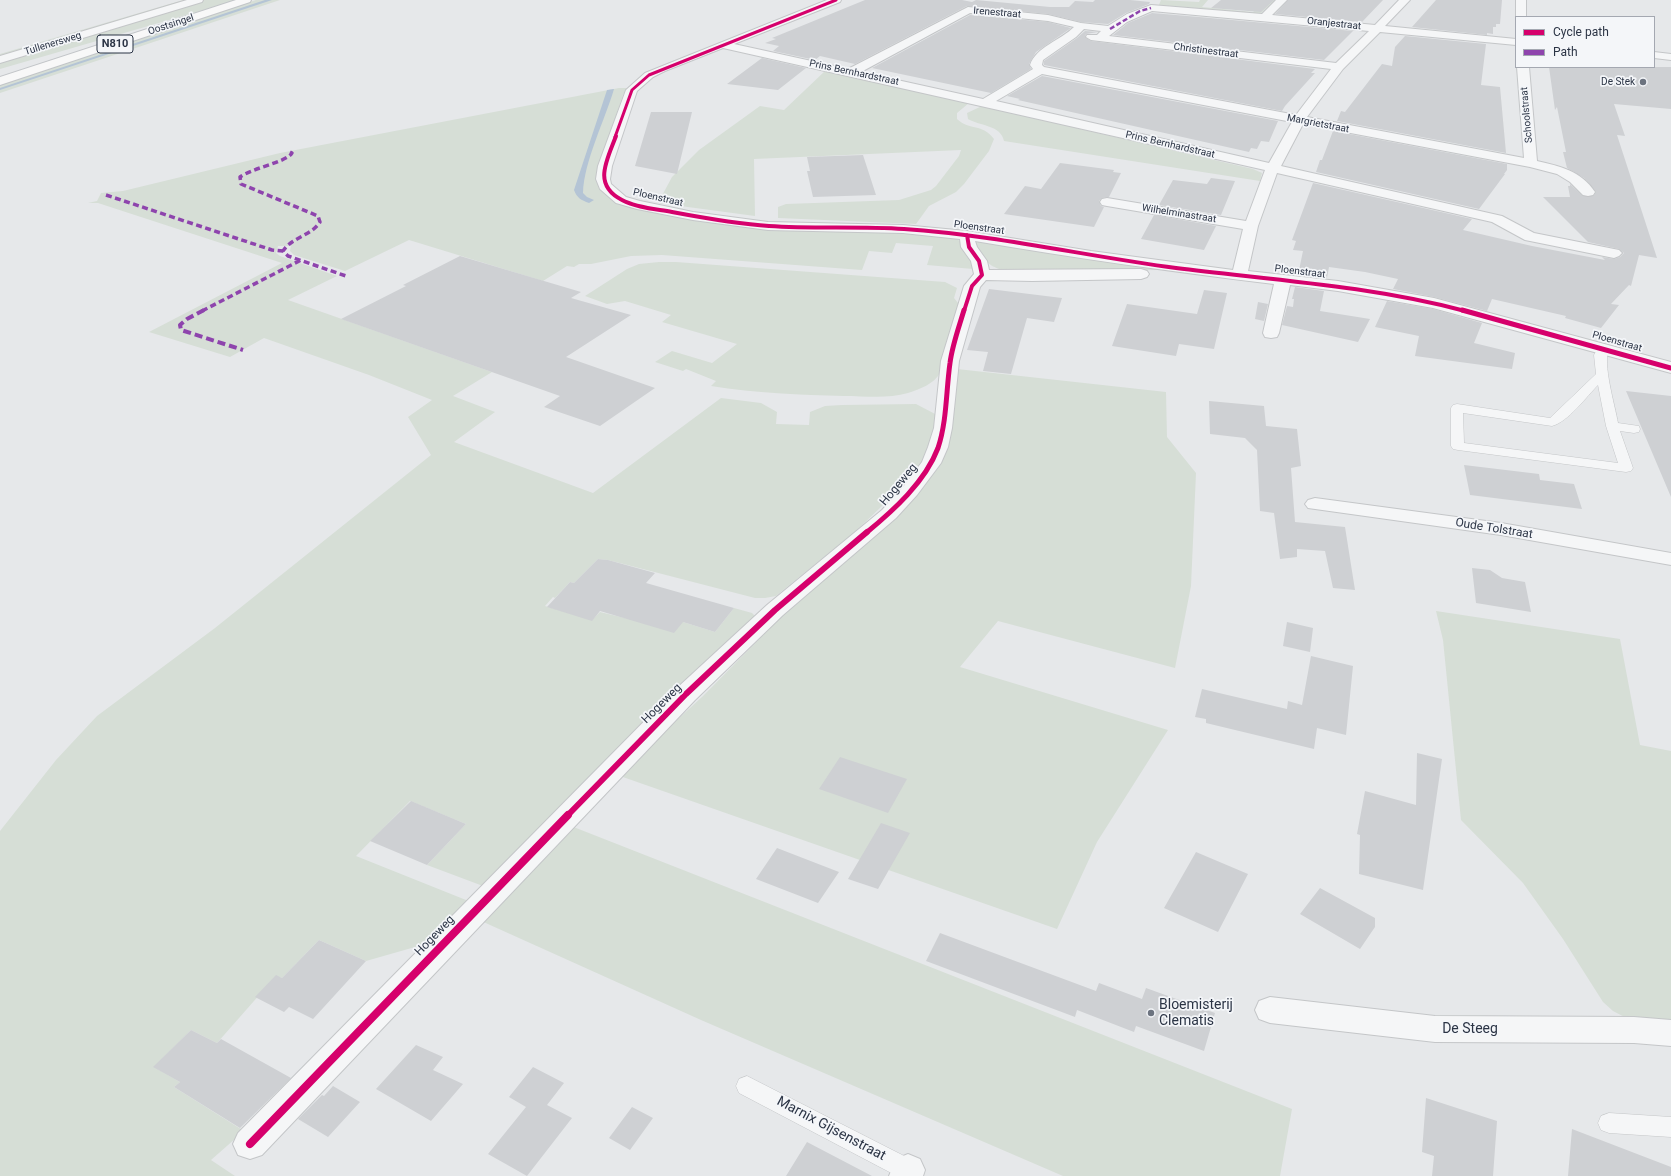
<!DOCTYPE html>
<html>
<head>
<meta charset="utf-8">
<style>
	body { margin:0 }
	#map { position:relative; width:1671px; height:1176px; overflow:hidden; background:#e6e8ea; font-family:Roboto,sans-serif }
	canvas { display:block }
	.legend { position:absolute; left:1515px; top:16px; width:140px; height:52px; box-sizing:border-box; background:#f4f6f9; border:1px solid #a4a8b1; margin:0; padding:5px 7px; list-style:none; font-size:12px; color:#2b3445 }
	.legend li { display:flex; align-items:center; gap:8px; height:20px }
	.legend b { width:20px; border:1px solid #a4a8b1 }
</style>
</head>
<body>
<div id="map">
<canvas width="1671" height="1176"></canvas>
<ul class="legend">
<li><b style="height:5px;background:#d6006c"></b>Cycle path</li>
<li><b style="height:5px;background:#8e44ad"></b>Path</li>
</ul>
</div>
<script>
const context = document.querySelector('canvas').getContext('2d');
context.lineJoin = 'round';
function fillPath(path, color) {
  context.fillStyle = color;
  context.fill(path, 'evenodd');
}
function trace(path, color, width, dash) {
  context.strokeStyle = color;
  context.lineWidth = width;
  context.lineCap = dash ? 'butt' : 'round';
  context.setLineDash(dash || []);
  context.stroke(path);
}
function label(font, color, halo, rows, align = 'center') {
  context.font = font + ' Roboto,sans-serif';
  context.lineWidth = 3.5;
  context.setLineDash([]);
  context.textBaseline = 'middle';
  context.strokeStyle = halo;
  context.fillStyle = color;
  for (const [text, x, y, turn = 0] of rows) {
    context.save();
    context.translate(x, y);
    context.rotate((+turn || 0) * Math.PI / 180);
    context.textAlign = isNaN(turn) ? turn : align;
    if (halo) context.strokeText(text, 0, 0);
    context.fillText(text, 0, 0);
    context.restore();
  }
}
const green = new Path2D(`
	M183 0H195L0 59V54Z
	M202 0H238L0 69V61Z
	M256 0H280L0 93V84Z
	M1161 0 1199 2 1200 0H1208L1202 7 1253 12 1268 0H1275L1258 16 1158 7Z
	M825 71 969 103 957 113V119C970 131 982 123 994 139L989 151 964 184 956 192 929 206 916 224 778 218V207L786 204 899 200 931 190 936 186 959 156 961 150 754 159 755 216 658 203 672 177 699 150 760 106 784 110Z
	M619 88H627L623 95 600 163C596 182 597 189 614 200L692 219 865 229 954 237 961 242 975 263 973 269 927 265 933 246 896 243 892 253 869 251 862 270 662 255 631 256 591 264H579L574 267 567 266 543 281 409 240 345 271 294 255 290 251 291 246H278L276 253 280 256 337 276 288 300 492 372 453 396 495 412 454 442 593 493 721 398 761 403 777 412 776 424 809 425 810 412 825 406 842 405 916 404 937 415 931 445 922 463 906 483 857 530 776 596 765 598H755L608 560 598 559 574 583 570 582 555 598 553 597 545 606 592 620 600 612 629 619 683 622 715 632 734 608 752 613 755 616 483 886 427 865 466 824 410 801 356 856 471 902 429 943 366 961 319 940 282 978 276 976 217 1043 191 1030 154 1067 180 1082 174 1087 244 1131 211 1160 235 1176H0V831L56 760 97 716 215 628 431 455 408 417 432 400 369 375 264 338 230 357 149 332 282 263 98 203H88L97 201 101 193 123 191 280 153Z
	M982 106 1253 169 1262 173 1260 181 1004 141C1001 125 980 126 968 119L967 113Z
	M980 241 1137 267 1156 268 1157 270 1011 272C990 268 984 262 975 244Z
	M659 262H676L945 282 957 288 954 298 959 304 940 373C934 384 920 389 908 393 888 399 865 396 844 396 800 395 756 393 711 386L716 381 686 369 683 371 655 362 672 351 712 363 737 344 662 322 671 315 625 301 607 304 585 296 627 269 639 264Z
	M957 369 1166 392 1167 437 1196 473 1191 586 1175 668 998 621 960 667 1168 730 1097 842 1057 929 620 776 663 733 703 696 790 608 914 496Z
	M1436 611 1620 639 1640 745 1671 751V1027L1640 1025 1613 1011 1603 1002 1563 939 1523 883 1461 820 1443 640Z
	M571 826 1292 1109 1280 1176H1063L701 1020 479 920Z`);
const water = new Path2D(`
	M265 0H272L0 90V88Z
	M614 89C605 120 584 161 583 193L587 197 594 200 589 203C581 200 577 198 574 190L607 90Z`);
const building = new Path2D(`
	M865 0H962L972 2 976 0 1050 7H1069L1075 1 1093 2 1095 0H1130L1150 2 1149 4 1126 13 1108 24 1081 22 1048 14 967 6 855 64 820 56 815 60 773 51 779 46 765 43 776 39 772 38Z
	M1221 0H1274L1261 12 1211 8Z
	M1288 0H1383L1362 22 1275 14Z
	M1436 0H1502L1500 24H1496V27H1493V34L1487 33V35L1412 27Z
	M1152 13 1199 17 1353 31 1324 60 1113 35 1128 23Z
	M970 15 1048 22 1071 28 1036 52 1029 64 1031 69 991 93 872 68Z
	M1085 31 1098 32 1086 34 1085 37 1091 41 1315 69 1311 73H1315L1285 106 1282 111 1044 65V61L1077 38Z
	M1405 36 1486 44 1481 85 1500 87 1506 153 1337 121 1341 111 1345 112 1382 64 1392 66 1395 47Z
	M762 58 806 68 778 90 727 84Z
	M1549 67H1671V109L1614 104 1625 136 1617 135 1657 258 1639 255 1631 286 1629 285 1611 304 1619 305 1601 328 1565 318 1566 316 1492 299 1487 311 1434 297 1393 289 1398 279 1365 272 1329 267 1327 278 1298 275 1303 251 1293 250 1296 241 1292 240 1313 183 1472 219 1463 230 1532 246 1605 260 1602 257 1614 259 1620 257 1624 253 1619 249 1588 242 1543 197H1570L1568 186H1570V184L1583 196H1593L1596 192 1584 178 1567 168 1563 152H1566L1557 107 1555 110Z
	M1042 76 1278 121 1269 142 1261 141 1257 149 1251 148 1249 152 1018 100 1020 99 1007 96Z
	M651 112H692L677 174 635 166Z
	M1333 131 1507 164V170L1504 174H1505L1479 209 1316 172 1320 160H1322Z
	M863 155 876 195 813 197 807 171H810L807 157Z
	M1060 163 1114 170 1113 172 1121 173 1109 197 1102 198 1099 201 1101 206 1104 207 1094 227 1004 214 1025 186 1041 189Z
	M1211 178 1235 181 1221 215 1159 205 1173 180 1207 184Z
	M1154 215 1216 226 1204 250 1141 239Z
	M460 256 581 292 571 298 631 315 566 357 655 388 600 426 544 407 560 396 341 319 406 286 403 285Z
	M1295 287 1324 291 1320 311 1370 319 1358 342 1282 325 1287 306 1293 307 1294 299H1292Z
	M989 289 1062 298 1054 322 1027 318 1011 374 983 371 988 352 967 350Z
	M1204 290 1227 293 1214 349 1179 344 1176 356 1112 346 1127 304 1197 314Z
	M1387 301 1433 309 1482 323 1474 343 1515 353 1512 369 1415 356 1419 336 1375 327Z
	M1258 302 1268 304 1264 321 1255 319Z
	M1626 391 1671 396V497Z
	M1209 401 1264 406 1266 426 1297 429 1301 466 1291 468 1295 522 1345 527 1355 590 1333 588 1325 551 1297 549V557L1280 559 1274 513 1260 511 1257 450 1245 438 1210 434Z
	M1464 465 1539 474 1540 480 1574 484 1582 509 1470 495Z
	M598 559 608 560 655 573 646 583 734 608 715 632 683 622 674 633 600 611 592 621 547 607 570 582 574 583Z
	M1472 568 1490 570 1502 578 1525 582 1531 612 1476 603Z
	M1287 622 1313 628 1310 652 1283 646Z
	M1311 656 1353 666 1346 735 1317 728 1314 749 1206 723V719L1195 717 1202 689 1287 709 1288 701 1302 705Z
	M1417 753 1442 759 1423 890 1359 874 1360 835 1357 834 1365 791 1416 805Z
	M840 757 907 779 888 813 819 789Z
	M411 801 466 824 427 865 370 841Z
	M881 823 910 833 878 889 848 879Z
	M777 848 839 872 818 903 756 879Z
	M1196 852 1248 874 1218 932 1164 908Z
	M1320 888 1375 918V927L1360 949 1300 914Z
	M940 933 1096 991 1099 983 1142 999 1146 988 1215 1013 1204 1051 1136 1026 1134 1032 1077 1010 1075 1017 926 961Z
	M319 940 366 961 313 1019 289 1007 284 1012 255 997 276 975 282 978Z
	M191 1030 217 1043 221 1039 291 1078 240 1128 174 1087 180 1082 153 1067Z
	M416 1045 443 1057 433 1070 463 1084 431 1121 376 1089Z
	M533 1067 564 1083 547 1105 572 1118 527 1176 488 1154 526 1107 509 1097Z
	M333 1086 360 1102 328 1137 298 1119 322 1095 324 1096Z
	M1426 1098 1497 1121 1493 1176H1432L1434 1156 1422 1152Z
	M632 1107 653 1118 630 1150 609 1138Z
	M1572 1129 1671 1167V1176H1568Z
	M807 1142 872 1176H786Z`);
const lane = new Path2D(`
	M1603 344 1607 346 1609 348C1602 363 1615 405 1618 423L1639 426 1640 429 1639 432 1634 433 1620 431 1633 468 1631 471 1626 472 1458 450 1453 449 1451 446V408L1453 405 1457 404 1550 418 1596 374 1594 355 1599 346ZM1598 385 1606 426 1618 463 1464 443 1463 413 1552 426C1568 422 1587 396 1598 385Z
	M747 1076 916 1162 920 1170 917 1176H897L739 1093 736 1086 739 1079Z
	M1609 1113 1671 1117V1137L1609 1133 1601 1130 1598 1123 1601 1116Z`);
const street = new Path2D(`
	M187 0H203L202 2 0 63V56Z
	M827 0H841L840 2 734 44 848 69 968 7 1048 15 1081 23 1108 26 1127 14 1151 5 1262 14 1276 0H1287L1272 15 1375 25 1399 0H1410L1385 26 1516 39V45L1380 32 1343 69 1307 117 1524 158 1517 67H1529L1537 161C1560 166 1581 171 1595 192L1593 195 1588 196 1583 195 1570 182 1557 174 1530 167 1303 124 1281 166 1502 216 1534 233 1619 250 1622 253 1619 256 1614 258 1530 241 1525 240 1492 222 1277 173 1258 226 1248 271 1338 281 1434 298 1671 362V373L1433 308 1338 291 1290 285 1279 333 1277 337 1271 338 1265 337 1263 333 1274 284C1174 272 1075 258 975 241L977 247 987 261 989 270 1141 269 1147 271 1149 274 1147 277 1141 279 1032 281 986 280 980 287 959 361 952 428 948 447 941 463 917 495 896 518 783 615 695 700 262 1155 250 1159 238 1155 233 1144 238 1133 677 688 767 605 882 510 903 487 922 462 928 447 934 428 941 361 964 286 974 274 971 261 961 247 960 239 903 233 768 230 693 220 637 209 616 203 600 189 596 179 598 166 626 90 645 73ZM1152 11 1369 31 1336 63 1109 36 1127 22ZM970 13 1048 21 1074 27C1061 40 1036 47 1030 65L1033 69 983 99 861 72ZM1084 29 1101 31 1097 35H1087L1086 37 1091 40 1331 69 1296 115 1044 67 1042 65 1043 60 1076 37ZM723 48 1265 170 1246 221 1107 198 1102 199 1100 202 1102 205 1107 206 1243 229 1233 270 1091 251 967 231 903 225 768 222 693 212 640 201 626 197 611 184 610 179 612 166 637 91 653 77 665 71ZM1042 74 1292 122 1269 163 996 101Z
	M1516 0H1526V17H1516Z
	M1654 52 1671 54V60L1654 58Z
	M1315 498 1501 523 1671 553V565L1501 535 1308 508 1305 504 1308 500Z
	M1270 997 1435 1016 1634 1017 1671 1020V1046L1634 1043 1435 1042 1270 1023 1259 1019 1255 1010 1259 1001Z
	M908 1154 920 1159 925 1170 923 1176H889L896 1159Z`);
const primary = new Path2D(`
	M236 0H251L250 2 0 85V77Z`);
const quietFar2 = new Path2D(`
	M1110 29 1140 11 1151 8`);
const quietFar1 = new Path2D(`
	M290 152 292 153C287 162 252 168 240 177L241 184 318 216 320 222C311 236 292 237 283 251L288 256 346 276
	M106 195 272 250 283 251
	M202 311 301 260`);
const quiet = new Path2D(`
	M204 310 187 319 180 325 181 330 243 350`);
const cyclewayFar4 = new Path2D(`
	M615 137 632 90 649 75 836 0`);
const cyclewayFar3 = new Path2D(`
	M616 136C607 160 592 185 622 200 637 208 656 209 672 212 704 218 737 224 769 226 814 229 859 226 904 229 995 235 1085 256 1176 268 1273 280 1371 286 1465 311
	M964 311 972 286 982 275 979 261 969 247 967 235`);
const cyclewayFar2 = new Path2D(`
	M1462 310 1671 368
	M866 533C894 510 925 482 938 448 947 421 946 391 950 363 952 346 959 327 964 310`);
const cyclewayFar1 = new Path2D(`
	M567 816 686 694 775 610 867 532`);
const cycleway = new Path2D(`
	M250 1144 568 815`);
const markers = [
	[1643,82,4,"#6c737f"],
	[1151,1013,4,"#6c737f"]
];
const farStreetnames = [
	["Irenestraat",997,13,5],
	["Oranjestraat",1334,24,6],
	["Oostsingel",171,25,-18],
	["Tullenersweg",53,44,-17],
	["Christinestraat",1206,51,7],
	["Prins Bernhardstraat",854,73,12],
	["Schoolstraat",1527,115,-95],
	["Margrietstraat",1318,124,11],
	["Prins Bernhardstraat",1170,145,13],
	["Ploenstraat",658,198,13],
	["Wilhelminastraat",1179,214,9],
	["Ploenstraat",979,228,8],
	["Ploenstraat",1300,272,7],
	["Ploenstraat",1617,342,16]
];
const farPoinames = [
	["De Stek",1635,82]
];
const shields = [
	[115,44,36]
];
const shieldNames = [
	["N810",115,44]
];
const streetNames = [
	["Hogeweg",899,485,-50],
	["Oude Tolstraat",1494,529,9],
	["Hogeweg",662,704,-45],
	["Hogeweg",435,936,-46]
];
const nearPoinames = [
	["Bloemisterij",1159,1005],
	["Clematis",1159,1021]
];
const nearStreetnames = [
	["De Steeg",1470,1029],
	["Marnix Gijsenstraat",831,1129,28]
];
fillPath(green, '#d6ded6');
fillPath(water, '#b4c4d5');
fillPath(building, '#ced0d3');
trace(lane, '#c4c6c8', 1);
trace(street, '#c4c6c8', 2);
trace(primary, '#c2c5c8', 2);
fillPath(lane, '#f5f6f7');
fillPath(street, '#f5f6f7');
fillPath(primary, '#f8f8f8');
trace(quietFar2, '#8e44ad', 2.5, [5, 2.5]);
trace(quietFar1, '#8e44ad', 3.5, [6, 3.5]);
trace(quiet, '#8e44ad', 4, [8, 4]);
trace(cyclewayFar4, '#d6006c', 3);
trace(cyclewayFar3, '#d6006c', 4);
trace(cyclewayFar2, '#d6006c', 5);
trace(cyclewayFar1, '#d6006c', 6);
trace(cycleway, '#d6006c', 8);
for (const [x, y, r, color] of markers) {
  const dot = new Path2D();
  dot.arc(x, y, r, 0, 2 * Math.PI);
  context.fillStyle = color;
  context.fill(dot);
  trace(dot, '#f4f6f9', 1.5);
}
label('10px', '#2b3445', '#f4f6f9', farStreetnames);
label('10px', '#2b3445', '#f4f6f9', farPoinames, 'right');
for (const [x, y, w] of shields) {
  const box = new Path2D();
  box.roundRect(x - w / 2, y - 9, w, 18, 3);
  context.fillStyle = '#f4f6f9';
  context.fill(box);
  trace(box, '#2b3445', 1);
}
label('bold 11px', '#2b3445', null, shieldNames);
label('12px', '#2b3445', '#f4f6f9', streetNames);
label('14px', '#2b3445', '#f4f6f9', nearPoinames, 'left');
label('14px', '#2b3445', '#f4f6f9', nearStreetnames);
</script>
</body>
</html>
